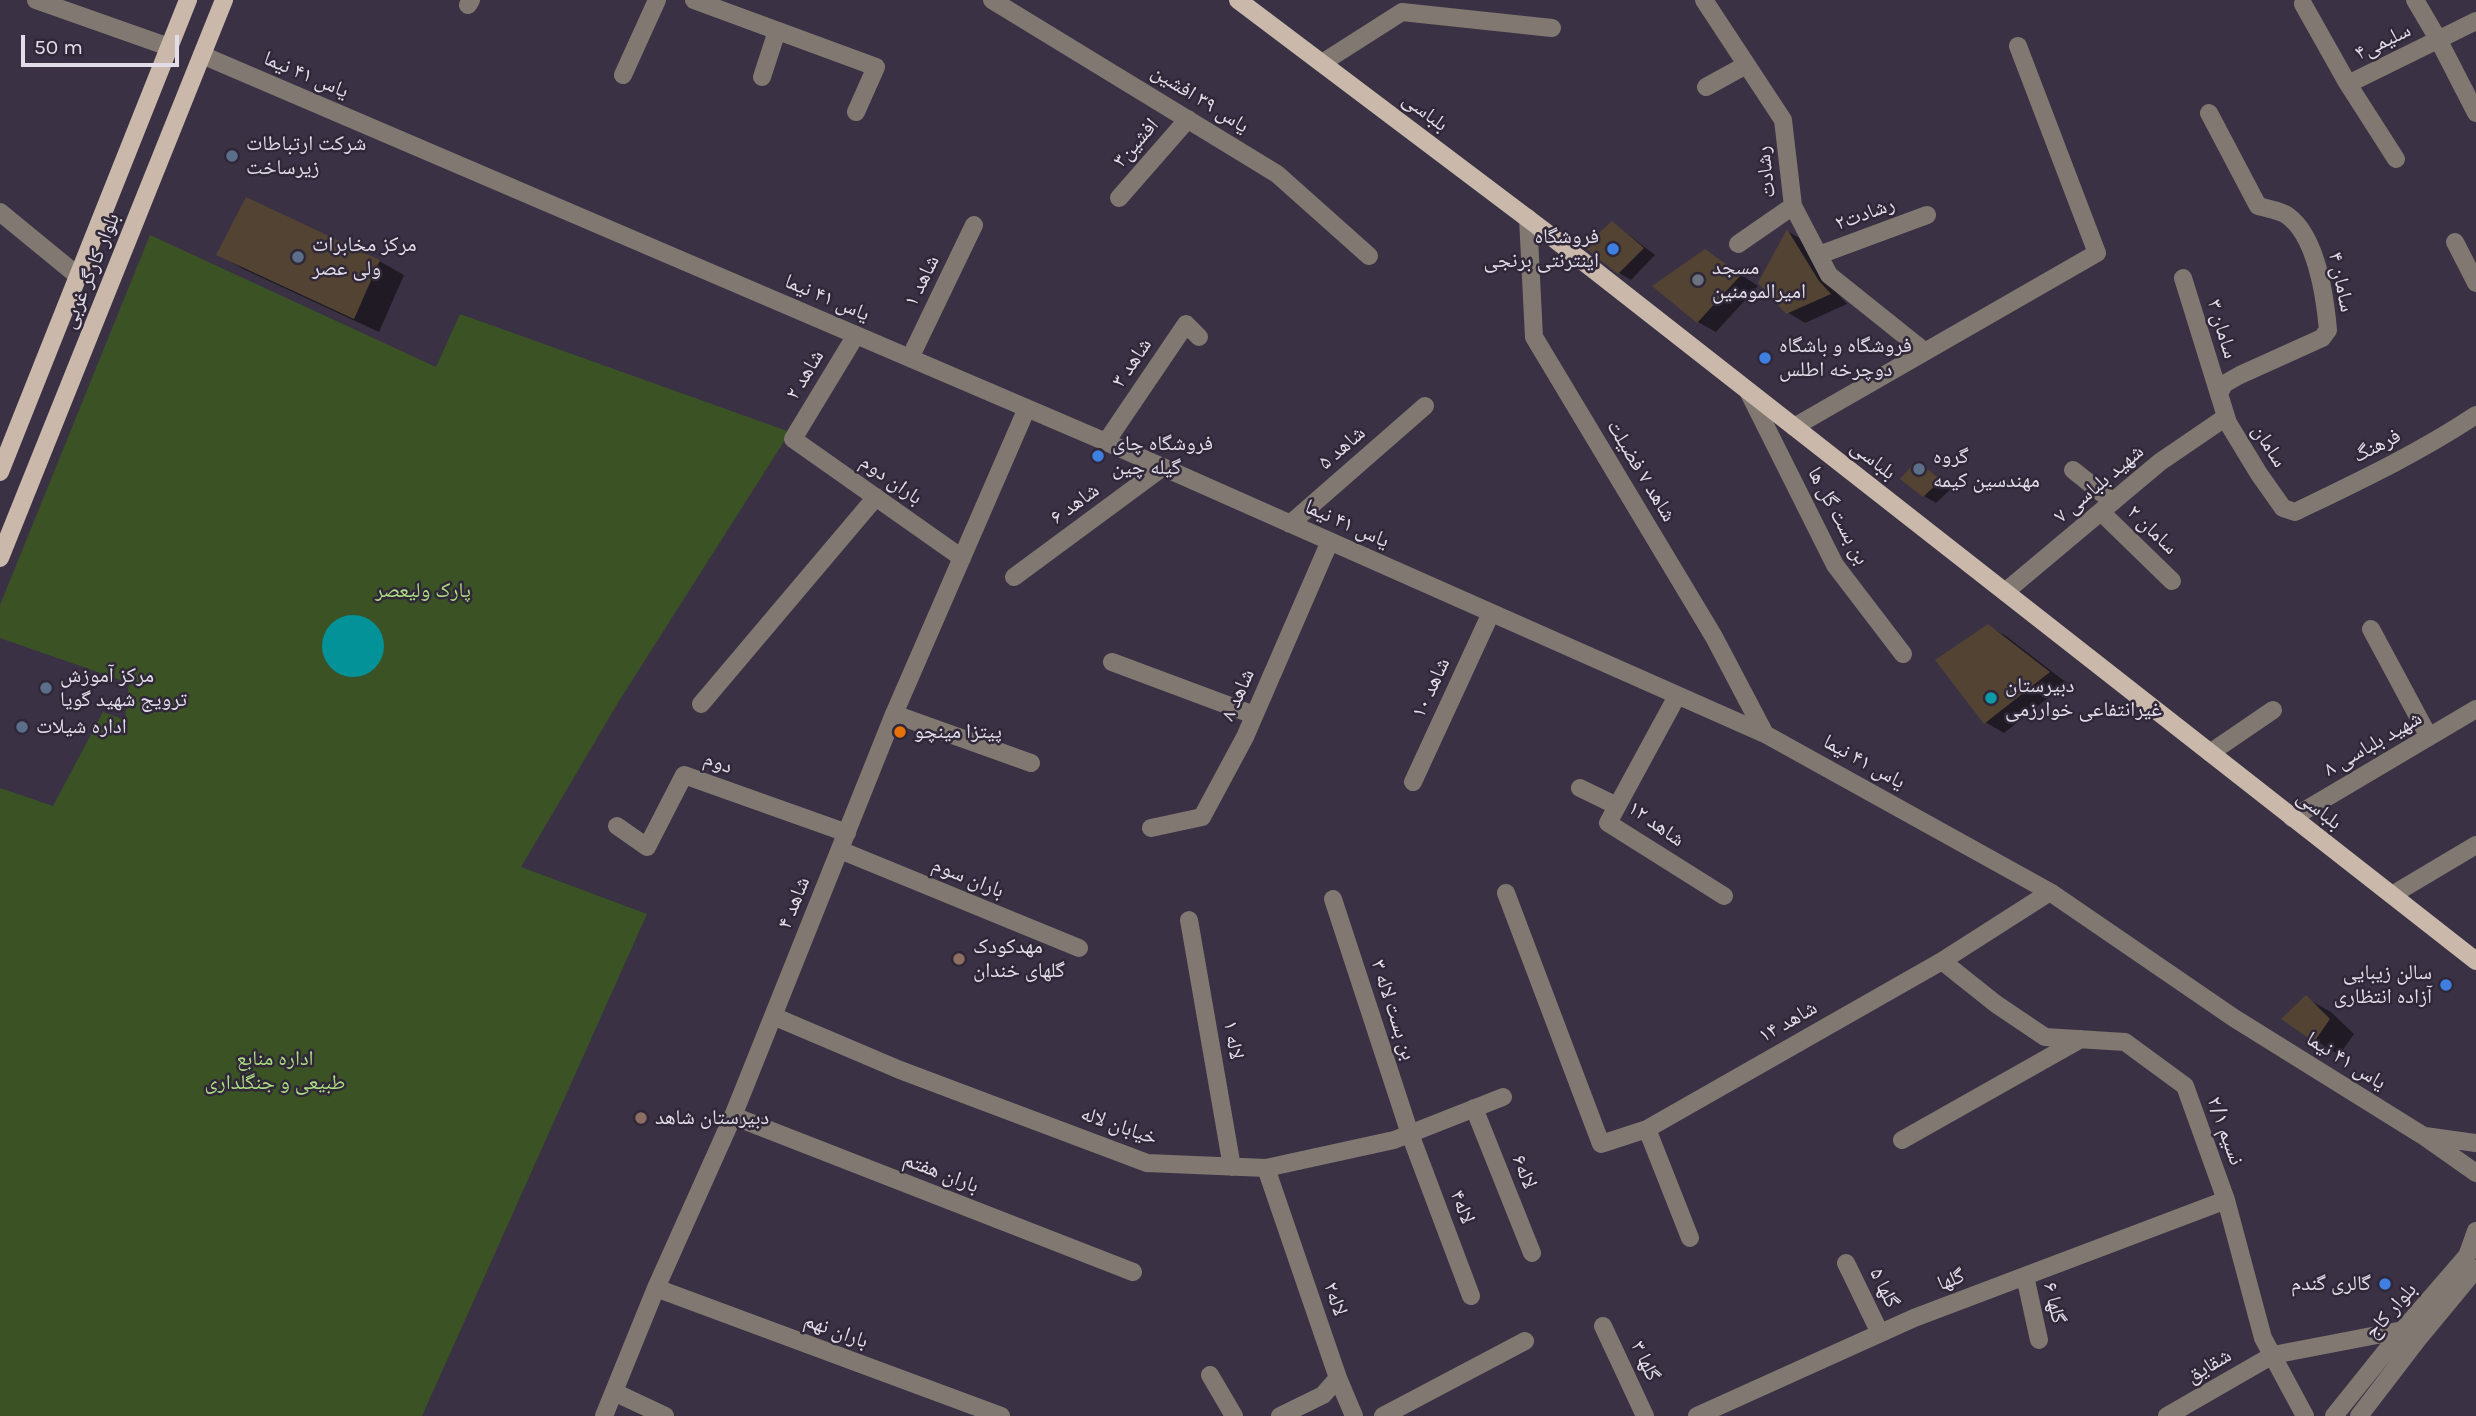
<!DOCTYPE html>
<html>
<head>
<meta charset="utf-8">
<style>
	body { margin:0 }
	#map { position:relative; width:2476px; height:1416px; overflow:hidden; background:#3a3244; font-family:Karla,sans-serif }
	canvas { display:block }
	.scale { position:absolute; left:21px; top:35px; width:158px; height:32px; box-sizing:border-box; border:4px solid #e2dde8; border-top:0; padding-left:9px; font-size:21px; line-height:24px; white-space:nowrap; color:#e2dde8; -webkit-text-stroke:5px #302839; paint-order:stroke }
</style>
</head>
<body>
<div id="map">
<canvas width="2476" height="1416"></canvas>
<div class="scale">50 m</div>
</div>
<script>
const context = document.querySelector('canvas').getContext('2d');
context.lineJoin = 'round';
function fillPath(path, color) {
  context.fillStyle = color;
  context.fill(path, 'evenodd');
}
function trace(path, color, width, dash) {
  context.strokeStyle = color;
  context.lineWidth = width;
  context.lineCap = dash ? 'butt' : 'round';
  context.setLineDash(dash || []);
  context.stroke(path);
}
function label(font, color, halo, rows, align = 'center') {
  context.font = font + ' Karla,"Noto Naskh Arabic",sans-serif';
  context.lineWidth = 5;
  context.setLineDash([]);
  context.textBaseline = 'middle';
  context.strokeStyle = halo;
  context.fillStyle = color;
  for (const [text, x, y, turn = 0] of rows) {
    context.save();
    context.translate(x, y);
    context.rotate((+turn || 0) * Math.PI / 180);
    context.textAlign = isNaN(turn) ? turn : align;
    if (halo) context.strokeText(text, 0, 0);
    context.fillText(text, 0, 0);
    context.restore();
  }
}
const green = new Path2D(`
	M150 235 436 367 460 314 790 432 619 701 521 867 647 914 422 1416H0V788L53 806 103 712 125 720 129 683 0 638V605Z`);
const water = new Path2D(`
	M322 646a31 31 0 1 1 62 0a31 31 0 1 1-62 0Z`);
const shadow = new Path2D(`
	M1613 223 1655 255 1631 280 1619 273Z
	M1787 231 1805 241 1837 293 1847 304 1805 323 1787 312Z
	M1705 251 1758 286 1716 332 1698 322Z
	M219 255 379 261 404 275 379 332 243 269Z
	M1918 462 1952 488 1936 503 1924 496Z
	M1988 626 2006 636 2067 683 2004 733 1985 722Z
	M2306 998 2331 1012 2354 1034 2339 1055 2315 1040Z`);
const building = new Path2D(`
	M246 197 380 260 354 319 216 255Z
	M1612 221 1644 248 1618 274 1584 247Z
	M1787 229 1819 281 1831 294 1786 314 1758 283Z
	M1705 249 1741 275 1697 323 1652 286Z
	M1917 460 1941 480 1923 497 1900 479Z
	M1988 624 2050 672 1984 724 1935 660Z
	M2306 995 2330 1019 2314 1042 2281 1019Z`);
const minor = new Path2D(`
	M36 0 169 47
	M694 0 876 67 856 112
	M992 0 1277 174 1369 256
	M1704 0 1783 120 1793 206 1829 275 1924 351
	M2415 0 2438 39 2476 113
	M2303 4 2348 84 2396 159
	M468 5 471 0
	M202 55 1106 442 1765 734 2050 892 2234 1018 2422 1135 2476 1173
	M1322 63 1402 12 1552 28
	M623 75 657 0
	M762 77 777 31
	M2348 84 2476 21
	M1706 87 1746 65
	M2209 113 2258 206C2266 208 2277 210 2285 214 2316 233 2325 296 2328 330L2322 338 2240 375 2224 384 2219 394
	M1119 198 1188 119
	M0 212 78 276
	M1528 218 1534 337 1714 637 1765 734
	M2455 242 2476 283
	M1738 244 1793 206
	M1819 255 1927 215
	M2183 278 2228 423 2259 474 2283 508 2295 512C2357 482 2419 453 2476 415
	M856 335 793 439 962 558
	M910 358 974 225
	M1748 391 1835 565 1903 654
	M1794 427 2097 253 2018 46
	M1106 442 1186 324 1199 337
	M2073 470 2113 502
	M2101 512 2172 581
	M1290 524 1425 406
	M1014 577 1163 467
	M2005 592 2160 462 2226 417
	M2371 629 2429 737
	M1112 662 1254 715
	M1677 696 1608 823 1724 896
	M701 704 876 497
	M894 714 1031 763
	M2210 753 2273 710
	M1413 782 1491 613
	M1580 788 1617 806
	M2292 818 2476 709
	M617 826 647 847 684 775 847 833
	M1151 828 1202 817 1245 737 1330 541
	M840 850 1079 948
	M1506 893 1601 1144 1647 1129
	M2392 895 2476 845
	M1333 899 1410 1134 1471 1296
	M1189 920 1232 1167
	M1942 961 1996 1004 2045 1037 2125 1042 2185 1086 2226 1200 2263 1338 2305 1416
	M773 1016 900 1070 1147 1163 1266 1168 1394 1140 1503 1097
	M1474 1108 1532 1253
	M733 1116 1133 1272
	M2425 1136 2476 1143
	M1902 1140 2081 1039
	M1266 1168 1338 1378 1323 1395 1280 1416
	M1690 1238 1647 1129 1942 961 2050 892
	M1846 1263 1880 1333
	M2025 1276 2039 1340
	M656 1288 1001 1416
	M1603 1326 1645 1416
	M1210 1375 1234 1416
	M1338 1378 1354 1416
	M614 1392 665 1416
	M604 1416 656 1288 733 1116 894 714 1027 408
	M1383 1416 1525 1341
	M1697 1416 1914 1318 2226 1200
	M2167 1416 2273 1355 2403 1330 2418 1339
	M2334 1416 2403 1330 2467 1256 2476 1231
	M2359 1416 2418 1339 2476 1269`);
const major = new Path2D(`
	M1238 0 1543 230 2476 961
	M0 472 188 0
	M0 558 224 0`);
const markers = [
	[232,156,7,"#5c6f8a"],
	[1613,249,7,"#3f7fe0"],
	[298,257,7,"#5c6f8a"],
	[1698,280,7,"#6b7280"],
	[1765,358,7,"#3f7fe0"],
	[1098,456,7,"#3f7fe0"],
	[1919,469,7,"#5c6f8a"],
	[46,688,7,"#5c6f8a"],
	[1991,698,7,"#0f9aa8"],
	[22,727,7,"#5c6f8a"],
	[900,732,7,"#e8710a"],
	[959,959,7,"#8d6e63"],
	[2446,985,7,"#3f7fe0"],
	[641,1118,7,"#8d6e63"],
	[2385,1284,7,"#3f7fe0"]
];
const streetNames = [
	["سلیمی۴",2383,42,-26],
	["یاس ۴۱ نیما",306,75,23],
	["یاس ۳۹ افشین",1200,99,32],
	["بلباسی",1425,112,37],
	["افشین۳",1136,143,-49],
	["رشادت",1766,172,-97],
	["رشادت۲",1865,214,-20],
	["بلوار کارگر غربی",91,271,-68],
	["شاهد ۱",922,281,-64],
	["سامان ۴",2341,282,78],
	["یاس ۴۱ نیما",827,298,23],
	["سامان ۳",2222,329,73],
	["شاهد ۳",1132,363,-56],
	["شاهد ۲",805,375,-59],
	["سامان",2269,446,58],
	["فرهنگ",2377,446,-27],
	["شاهد ۵",1342,448,-41],
	["بلباسی",1873,460,38],
	["شاهد ۷ فضیلت",1641,471,59],
	["باران دوم",891,480,35],
	["شهید بلباسی ۷",2099,484,-40],
	["شاهد ۶",1075,504,-36],
	["بن بست گل ها",1838,516,62],
	["یاس ۴۱ نیما",1347,524,24],
	["سامان ۲",2152,530,44],
	["شاهد ۱۰",1431,688,-65],
	["شاهد ۸",1238,695,-66],
	["شهید بلباسی ۸",2373,744,-30],
	["یاس ۴۱ نیما",1864,762,29],
	["دوم",718,763,20],
	["بلباسی",2319,810,38],
	["شاهد ۱۲",1656,824,35],
	["باران سوم",968,878,22],
	["شاهد ۴",794,903,-68],
	["بن بست لاله ۳",1393,1010,72],
	["شاهد ۱۴",1788,1022,-30],
	["لاله ۱",1233,1040,80],
	["یاس ۴۱ نیما",2346,1061,32],
	["خیابان لاله",1119,1126,19],
	["نسیم ۲/۱",2225,1131,70],
	["لاله۶",1524,1172,68],
	["باران هفتم",941,1173,21],
	["لاله۴",1462,1207,69],
	["گلها",1951,1280,-21],
	["گلها ۵",1884,1288,64],
	["لاله۲",1335,1299,71],
	["گلها ۶",2054,1303,77],
	["بلوار کاج",2391,1311,-49],
	["باران نهم",836,1331,20],
	["گلها ۳",1645,1361,65],
	["شقایق",2209,1366,-30]
];
const poiNames = [
	["شرکت ارتباطات",246,144],
	["زیرساخت",246,168],
	["فروشگاه",1599,237,"right"],
	["اینترنتی برنجی",1599,261,"right"],
	["مرکز مخابرات",312,245],
	["ولی عصر",312,269],
	["مسجد",1712,268],
	["امیرالمومنین",1712,292],
	["فروشگاه و باشگاه",1779,346],
	["دوچرخه اطلس",1779,370],
	["فروشگاه چای",1112,444],
	["گیله‌ چین",1112,468],
	["گروه",1933,457],
	["مهندسین کیمه",1933,481],
	["مرکز آموزش",60,676],
	["ترویج شهید گویا",60,700],
	["دبیرستان",2005,686],
	["غیرانتفاعی خوارزمی",2005,710],
	["اداره شیلات",36,727],
	["پیتزا مینچو",914,732],
	["مهدکودک",973,947],
	["گلهای خندان",973,971],
	["سالن زیبایی",2432,973,"right"],
	["آزاده انتظاری",2432,997,"right"],
	["دبیرستان شاهد",655,1118],
	["گالری گندم",2371,1284,"right"]
];
const parkNames = [
	["پارک ولیعصر",423,591],
	["اداره منابع",275,1059],
	["طبیعی و جنگلداری",275,1083]
];
fillPath(green, '#3b5225');
fillPath(water, '#039298');
fillPath(shadow, '#0007');
fillPath(building, '#534333');
trace(minor, '#807871', 18);
trace(major, '#cab8aa', 18);
for (const [x, y, r, color] of markers) {
  const dot = new Path2D();
  dot.arc(x, y, r, 0, 2 * Math.PI);
  context.fillStyle = color;
  context.fill(dot);
  trace(dot, '#302839', 2.5);
}
label('21px', '#e2dde8', '#302839', streetNames);
label('21px', '#e2dde8', '#302839', poiNames, 'left');
label('21px', '#adde82', '#302839', parkNames);
</script>
</body>
</html>
